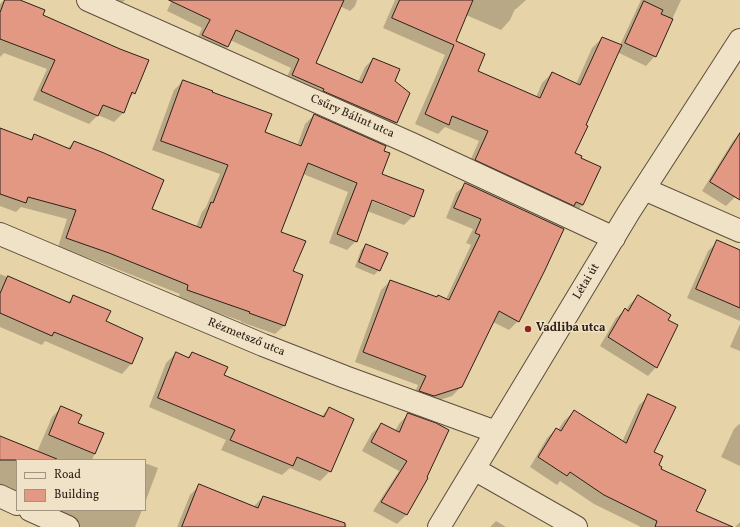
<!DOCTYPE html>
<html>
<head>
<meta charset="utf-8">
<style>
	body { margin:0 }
	#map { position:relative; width:740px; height:527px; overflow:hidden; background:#e7d3a8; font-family:Vollkorn,serif }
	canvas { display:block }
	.legend { position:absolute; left:16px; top:459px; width:130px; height:52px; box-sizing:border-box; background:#efe2c6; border:1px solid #a19580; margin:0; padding:5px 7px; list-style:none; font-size:12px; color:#2d2118 }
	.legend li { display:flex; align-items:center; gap:8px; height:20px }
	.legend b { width:20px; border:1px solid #a19580 }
</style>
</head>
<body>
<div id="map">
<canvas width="740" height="527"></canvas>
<ul class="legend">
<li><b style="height:5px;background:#efe2c6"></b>Road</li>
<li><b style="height:11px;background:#e39884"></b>Building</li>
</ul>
</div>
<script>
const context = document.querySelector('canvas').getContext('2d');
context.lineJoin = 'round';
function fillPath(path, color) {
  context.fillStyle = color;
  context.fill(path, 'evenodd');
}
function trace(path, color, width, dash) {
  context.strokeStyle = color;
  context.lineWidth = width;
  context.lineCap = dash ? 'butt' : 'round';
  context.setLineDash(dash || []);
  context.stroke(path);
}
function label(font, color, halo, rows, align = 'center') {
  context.font = font + ' Vollkorn,serif';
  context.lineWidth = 3;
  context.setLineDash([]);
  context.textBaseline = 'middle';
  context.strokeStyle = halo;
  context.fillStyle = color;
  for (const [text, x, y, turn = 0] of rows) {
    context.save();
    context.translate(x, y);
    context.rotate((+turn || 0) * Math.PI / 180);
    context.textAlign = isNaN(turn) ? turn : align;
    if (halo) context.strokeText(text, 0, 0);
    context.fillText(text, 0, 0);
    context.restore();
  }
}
const shadow = new Path2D(`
	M4 0H17L42 15 134 93 128 100 123 113 114 122 98 115 89 124 33 100 47 69 4 53 0 57V4Z
	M109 0H125L120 5Z
	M172 0H304L315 63 358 82 365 67 373 59 394 81 409 93 396 123 387 131 284 83 291 68 230 40 228 46 219 55 195 44 202 28 167 11Z
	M330 0H357L355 6 350 11 329 1Z
	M395 0H526L516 9H515L510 20 501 30 466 15 454 41 477 71 536 97 542 83 552 73 576 84 592 48 602 38 620 45 641 0H681L655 56 646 66 617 52 585 126 574 154 583 205 573 214 466 170 479 141 445 127 438 134 415 124 445 55 383 28Z
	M183 81 211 93 264 132 297 146 305 124 314 115 383 152 381 175 413 216 404 225 367 211 356 241 347 250 329 243 348 192 303 174 280 232 292 272 285 325 275 334 241 322V321L178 299 180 294 99 262 58 247 67 219 21 207 16 212 0 206V129L30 140 35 135 67 149 74 142 150 209 196 227 202 212 206 207 220 174 152 150 174 90ZM368 198 409 214V216L367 199Z
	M740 134V189L735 197 726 206 702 191 733 141Z
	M466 184 563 229 518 321 509 330 493 322 461 387 452 396 424 405 411 400 418 385 355 362 381 290 390 281 436 297 438 296 446 299 471 245 466 243 473 229 446 218 456 193Z
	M718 241 740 251V321L687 298 708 251Z
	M366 245 379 270 374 275 355 267 361 250Z
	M0 274 67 303 74 297 105 322 142 338 131 364 122 374 45 341 42 345 0 327Z
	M638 296 667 320 656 367 648 376 600 346 616 318 625 310H626L629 305Z
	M740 324V351L730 347Z
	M176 353 187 358 192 353 223 376 321 417 329 408 330 471 320 481 290 468 282 475 221 450 226 440 149 407 166 363Z
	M649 396 653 453 659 470 695 512 732 527H641L594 504 560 481 557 485 530 467 547 438 556 429 558 430 564 421 574 411 622 442 639 405Z
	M61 408 77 423 103 433 92 460H17V502L0 495V437L37 452 52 417Z
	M408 414 426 478H427L406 515 397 524 373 511 399 471 362 451 372 433 382 424 395 431 399 424Z
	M739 424 740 425V466L721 457 734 429Z
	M145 463 158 468 145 503Z
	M200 485 253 507 263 497 347 525 346 527H177L190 495Z
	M37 510H142L135 527H78Z
	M496 521 506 527H490Z
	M740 522V527H735Z`);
const building = new Path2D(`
	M5 0H20L45 10 43 15 120 49 149 60 135 94 132 92 124 113 103 105 98 116 41 91 55 60 0 39V13Z
	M169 0H344L316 63 362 83 373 58 400 69 395 81 410 93 397 123 323 91 324 89 292 75 299 59 236 30 228 47 202 35 210 20Z
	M400 0H473L456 41 485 54 478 71 540 98 552 72 580 85 602 37 622 45 586 125 588 126 575 153 582 156 581 158 601 167 583 205 576 202 574 206 475 160 488 131 452 116 449 125 425 114 454 45 392 18Z
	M644 1 663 10 661 14 673 19 656 57 625 43Z
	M183 80 213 91 212 92 272 114 265 132 301 146 314 114 386 146 384 151 390 153 382 174 424 190 414 217 372 200 357 242 337 234 357 183 308 163 281 232 306 241 293 271 303 275 285 326 249 313 250 312 187 290 188 285 109 253 66 238 76 210 28 197 26 203 0 194V128L32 140 34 134 70 149 74 141 104 153 164 180 152 209 201 228 211 202 213 203 228 165 161 141Z
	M740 133V200L710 182Z
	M465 183 564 229 545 270 519 322 499 311 462 387 434 396 419 391 426 376 363 352 390 280 437 297 438 295 449 300 480 235 475 233 481 219 454 208Z
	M717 240 740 250V308L696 289Z
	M366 244 388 253 380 271 359 262Z
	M8 276 70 303 73 295 111 311 106 321 143 338 132 364 54 332 52 336 0 313V294Z
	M638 295 671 315 668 320 678 325 657 368 608 337 625 308 628 311Z
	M176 352 189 358 192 352 228 367 224 375 324 417 329 407 354 419 331 472 297 457 293 466 230 440 235 430 158 398Z
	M648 394 676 407 654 452 663 456 659 465 662 467 661 469 706 490 696 511 733 527H655L657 521 604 495 570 472 567 476 538 457 556 428 561 431 574 410 626 443Z
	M61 406 82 415 78 423 104 433 95 454 49 435Z
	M408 413 436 423 449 430 427 477 428 478 407 515 381 502 407 461 371 442 381 423 399 432Z
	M0 436 57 459 56 460H0Z
	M199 484 258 508 263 496 345 523V527H182Z`);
const minor = new Path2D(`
	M88 0 412 144 614 238
	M644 189 740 231
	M0 234 263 345 345 377 496 432
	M474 469 576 527
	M0 496 17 504
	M30 510 68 527
	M439 527 629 212 740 40`);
const markers = [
	[528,329,4,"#8f2418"]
];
const streetNames = [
	["Csűry Bálint utca",352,117,24],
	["Létai út",587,282,-59],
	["Rézmetsző utca",246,338,22]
];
const poiNames = [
	["Vadliba utca",536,329]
];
fillPath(shadow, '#0003');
fillPath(building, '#e39884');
trace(building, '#2d2118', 1);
trace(minor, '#5c4e3c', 24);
trace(minor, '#efe2c6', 22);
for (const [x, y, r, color] of markers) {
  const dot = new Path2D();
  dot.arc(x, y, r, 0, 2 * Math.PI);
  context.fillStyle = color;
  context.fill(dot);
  trace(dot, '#efe2c6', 1.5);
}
label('12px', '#2d2118', '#efe2c6', streetNames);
label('bold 12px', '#2d2118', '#efe2c6', poiNames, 'left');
</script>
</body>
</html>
